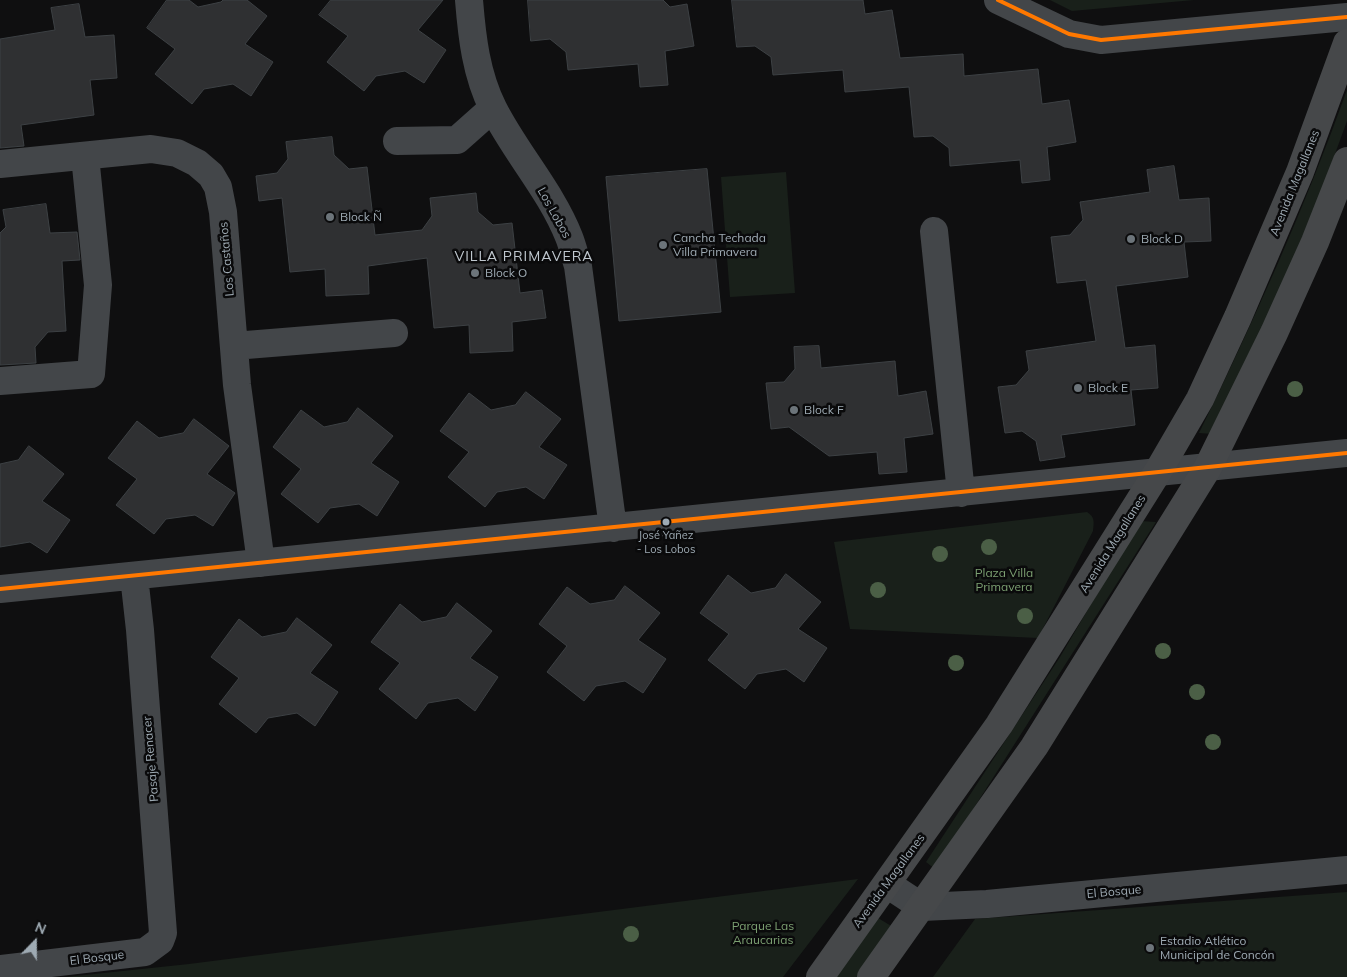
<!DOCTYPE html>
<html>
<head>
<meta charset="utf-8">
<style>
	body { margin:0 }
	#map { position:relative; width:1347px; height:977px; overflow:hidden; background:#0f0f10; font-family:Mulish,sans-serif }
	canvas { display:block }
	.north { position:absolute; left:10px; top:917px; width:50px; height:50px; -webkit-text-stroke:4px #0a0a0b; paint-order:stroke; rotate:22deg; font-size:14px; font-weight:700; line-height:20px; text-align:center; color:#9eaab3 }
	.north::after { content:''; display:block; margin:auto; width:18px; height:22px; background:#9eaab3; clip-path:polygon(50% 0,100% 100%,50% 72%,0 100%) }
</style>
</head>
<body>
<div id="map">
<canvas width="1347" height="977"></canvas>
<div class="north">N</div>
</div>
<script>
const context = document.querySelector('canvas').getContext('2d');
context.lineJoin = 'round';
function fillPath(path, color) {
  context.fillStyle = color;
  context.fill(path, 'evenodd');
}
function trace(path, color, width, dash) {
  context.strokeStyle = color;
  context.lineWidth = width;
  context.lineCap = dash ? 'butt' : 'round';
  context.setLineDash(dash || []);
  context.stroke(path);
}
function label(font, color, halo, rows, align = 'center') {
  context.font = font + ' Mulish,sans-serif';
  context.lineWidth = 5;
  context.setLineDash([]);
  context.textBaseline = 'middle';
  context.strokeStyle = halo;
  context.fillStyle = color;
  for (const [text, x, y, turn = 0] of rows) {
    context.save();
    context.translate(x, y);
    context.rotate((+turn || 0) * Math.PI / 180);
    context.textAlign = isNaN(turn) ? turn : align;
    if (halo) context.strokeText(text, 0, 0);
    context.fillText(text, 0, 0);
    context.restore();
  }
}
const green = new Path2D(`
	M1050 0H1194L1072 11Z
	M1347 90V121L1300 250 1213 434 1199 433C1254 321 1305 207 1347 90Z
	M786 172 795 293 730 297 721 177Z
	M1087 512C1095 517 1094 522 1093 531L1038 638 850 629 834 542Z
	M1140 521 1156 522 935 869 926 862 1060 657Z
	M858 879 783 977H66L189 964Z
	M1347 892V977H933L975 919Z
	M878 918 893 927 857 977H834Z`);
const building = new Path2D(`
	M167 0H189L198 7 221 2 223 0H247L267 16 245 44 273 62 251 96 233 84 204 89 192 104 155 74 175 49 147 28Z
	M331 0H443L418 30 446 50 424 83 405 71 376 76 364 91 327 62 348 36 319 15Z
	M528 0H663L670 7 687 4 694 46 665 51 668 85 640 87 638 64 568 70 566 52 550 39 531 41Z
	M732 0H863L865 14 892 10 900 58 963 54 964 76 1038 69 1042 104 1069 100 1076 142 1047 147 1050 180 1022 183 1020 160 950 166 949 148 933 136 914 137 909 87 845 92 843 70 773 75 771 57 755 46 737 47Z
	M79 4 85 37 114 35 117 78 90 80 94 115 21 125 24 146 0 148V39L55 30 51 8Z
	M332 137 334 155 349 169 367 167 375 235 422 230 432 216 430 198 476 193 478 212 493 225 512 223 520 293 542 290 546 318 512 322 513 351 470 353 469 325 434 328 427 258 368 266 369 294 326 296 325 269 290 272 282 198 259 201 256 176 277 173 288 159 286 142Z
	M1174 166 1179 200 1209 198 1211 241 1184 242 1188 277 1116 286 1125 348 1155 345 1158 388 1131 390 1135 425 1061 435 1065 457 1040 461 1036 441 1022 431 1005 433 998 387 1016 385 1029 370 1026 351 1096 341 1086 280 1057 283 1051 237 1070 235 1083 220 1080 202 1150 192 1147 170Z
	M707 169 721 312 619 321 606 177Z
	M46 204 50 233 77 232 80 260 62 261 66 331 48 332 35 347 36 363 0 365V233L6 227 3 210Z
	M819 346 821 368 895 361 898 396 926 391 933 434 904 438 907 472 879 474 877 452 829 456 789 427 771 429 766 383 784 382 795 369 794 347Z
	M526 392 561 419 539 447 567 465 544 499 526 487 497 492 485 507 448 477 469 452 440 431 469 393 491 410 515 405Z
	M358 408 393 436 371 463 399 482 377 516 359 504 330 508 318 523 281 494 301 469 273 447 301 410 324 427 347 422Z
	M194 419 229 446 207 474 235 493 213 526 195 515 166 519 154 534 116 505 137 479 108 458 137 421 159 438 183 433Z
	M29 446 64 474 42 501 70 520 47 553 30 542 0 547V464L18 460Z
	M786 574 821 602 798 629 827 648 804 682 786 669 757 674 745 689 708 660 729 634 700 613 728 575 751 593 775 588Z
	M625 586 660 613 638 640 666 659 643 693 625 681 596 686 584 701 547 672 567 646 539 624 567 587 590 604 614 600Z
	M457 603 492 631 470 658 498 677 475 711 458 698 428 703 416 719 379 689 400 663 371 642 400 604 422 622 446 617Z
	M297 618 332 645 310 673 338 692 315 726 297 713 268 718 256 733 219 704 239 678 211 657 239 619 262 637 286 632Z`);
const minor = new Path2D(`
	M469 0C472 37 476 74 493 108 515 152 551 191 569 237 573 247 575 257 578 266L613 528
	M998 0 1069 34 1101 40 1347 17
	M397 141 457 140 493 108
	M0 164 151 149 177 153 197 163 211 175 218 187 223 212 237 385 261 563
	M934 231 961 493
	M234 346 394 333
	M0 381 91 374 98 285 85 156
	M0 589 1347 453
	M887 884 922 907 987 904 1347 870
	M0 969 145 952 160 941 163 933 140 630 134 576`);
const major = new Path2D(`
	M820 977 999 725 1157 473 1200 399 1238 317 1300 172 1347 43
	M871 977 1034 747 1207 469 1274 333 1315 242 1347 161`);
const bus1 = new Path2D(`
	M998 0 1069 34 1101 40 1347 17
	M0 589 1347 453`);
const trees = [
	[1295,389],
	[989,547],
	[940,554],
	[878,590],
	[1025,616],
	[1163,651],
	[956,663],
	[1197,692],
	[1213,742],
	[631,934]
];
const markers = [
	[330,217,5,"#6c747a"],
	[1131,239,5,"#6c747a"],
	[663,245,5,"#6c747a"],
	[475,273,5,"#6c747a"],
	[1078,388,5,"#6c747a"],
	[794,410,5,"#6c747a"],
	[666,522,4.5,"#9eaab3"],
	[1150,948,5,"#6c747a"]
];
const busNames = [
	["José Yañez",666,536],
	["- Los Lobos",666,550]
];
const streetNames = [
	["Avenida Magallanes",1295,183,-68],
	["Los Lobos",554,213,61],
	["Los Castaños",227,259,-95],
	["Avenida Magallanes",1113,544,-58],
	["Pasaje Renacer",151,759,-95],
	["Avenida Magallanes",889,881,-54],
	["El Bosque",1114,892,-5],
	["El Bosque",97,958,-7]
];
const poiNames = [
	["Block Ñ",340,217],
	["Cancha Techada",673,238],
	["Villa Primavera",673,252],
	["Block D",1141,239],
	["Block O",485,273],
	["Block E",1088,388],
	["Block F",804,410],
	["Estadio Atlético",1160,941],
	["Municipal de Concón",1160,955]
];
const parkNames = [
	["Plaza Villa",1004,573],
	["Primavera",1004,587],
	["Parque Las",763,926],
	["Araucarias",763,940]
];
const neighbourhoodNames = [
	["VILLA PRIMAVERA",524,257]
];
fillPath(green, '#19201a');
fillPath(building, '#2f3032');
trace(building, '#3d4144', 1);
trace(minor, '#434649', 28);
trace(major, '#46484a', 28);
trace(bus1, '#ff7800', 4);
context.fillStyle = '#4b5f46';
for (const [x, y] of trees) {
  context.beginPath();
  context.arc(x, y, 8, 0, 2 * Math.PI);
  context.fill();
}
for (const [x, y, r, color] of markers) {
  const dot = new Path2D();
  dot.arc(x, y, r, 0, 2 * Math.PI);
  context.fillStyle = color;
  context.fill(dot);
  trace(dot, '#0a0a0b', 2);
}
label('11px', '#9eaab3', '#0a0a0b', busNames);
label('12px', '#9eaab3', '#0a0a0b', streetNames);
label('12px', '#9eaab3', '#0a0a0b', poiNames, 'left');
label('12px', '#7ca072', '#0a0a0b', parkNames);
context.letterSpacing = '1px';
label('14px', '#bfc7ce', '#0a0a0b', neighbourhoodNames);
context.letterSpacing = '0px';
</script>
</body>
</html>
